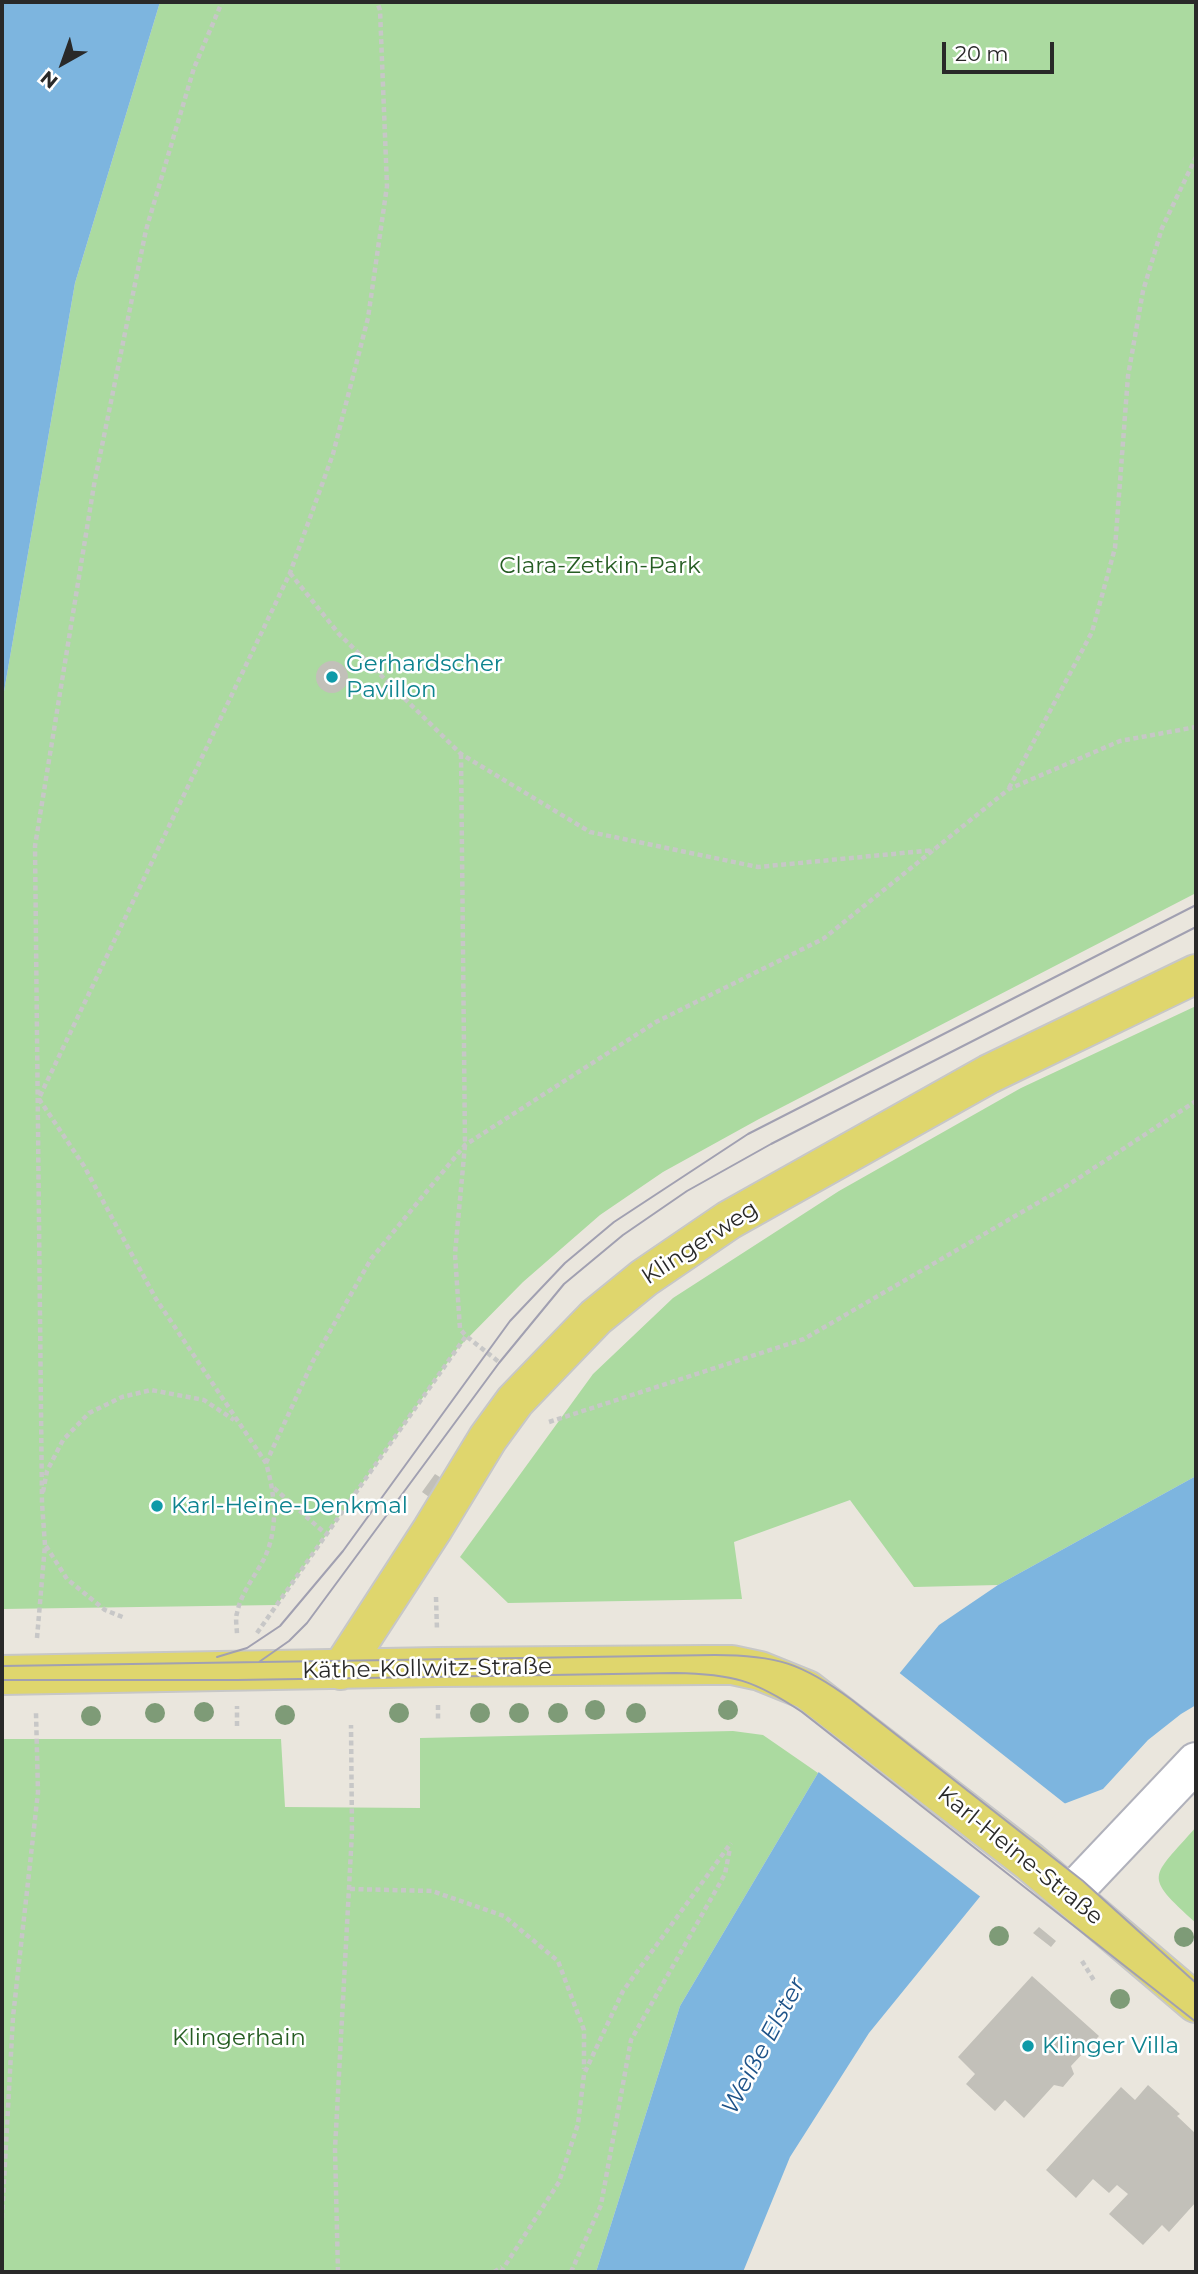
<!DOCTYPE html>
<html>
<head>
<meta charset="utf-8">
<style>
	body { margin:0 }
	#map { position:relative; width:1198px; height:2274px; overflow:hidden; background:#eae6dd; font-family:Montserrat,sans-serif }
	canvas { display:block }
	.frame { position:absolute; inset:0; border:4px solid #292929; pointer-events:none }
	.north { position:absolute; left:28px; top:28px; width:70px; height:70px; -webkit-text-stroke:5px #fff; paint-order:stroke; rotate:220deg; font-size:19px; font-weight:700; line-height:28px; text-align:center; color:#292929 }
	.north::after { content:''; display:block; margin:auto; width:24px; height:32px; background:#292929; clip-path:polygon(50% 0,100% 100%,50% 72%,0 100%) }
	.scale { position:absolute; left:942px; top:42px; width:112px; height:32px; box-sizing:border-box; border:4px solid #292929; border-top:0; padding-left:9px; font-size:21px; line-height:24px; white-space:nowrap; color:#292929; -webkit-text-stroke:5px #fff; paint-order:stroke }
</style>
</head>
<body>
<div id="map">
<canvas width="1198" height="2274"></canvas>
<div class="frame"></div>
<div class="north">N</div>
<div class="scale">20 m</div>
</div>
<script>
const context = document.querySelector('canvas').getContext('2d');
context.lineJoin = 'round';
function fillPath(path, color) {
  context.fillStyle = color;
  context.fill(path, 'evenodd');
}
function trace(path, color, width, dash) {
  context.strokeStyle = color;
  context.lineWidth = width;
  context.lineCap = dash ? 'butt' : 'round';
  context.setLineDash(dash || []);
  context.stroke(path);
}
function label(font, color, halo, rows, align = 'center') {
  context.font = font + ' Montserrat,sans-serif';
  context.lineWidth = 5;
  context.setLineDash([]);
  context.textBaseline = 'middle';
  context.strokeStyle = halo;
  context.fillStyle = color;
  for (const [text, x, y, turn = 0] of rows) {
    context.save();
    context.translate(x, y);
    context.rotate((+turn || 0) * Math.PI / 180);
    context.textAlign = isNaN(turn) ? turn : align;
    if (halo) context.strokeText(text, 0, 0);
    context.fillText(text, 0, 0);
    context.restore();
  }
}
const green = new Path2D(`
	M160 2H1196V893L759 1119 663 1172 600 1215 523 1282 457 1349 277 1605 2 1609V703L75 283Z
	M1196 1006V1476L998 1585 914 1587 850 1500 734 1542 742 1599 508 1603 460 1557 593 1374 673 1298 839 1191 1021 1088Z
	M733 1731 763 1735 818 1773 680 2006 596 2272H2V1739H281L285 1807 420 1808V1738Z
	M1196 1827V1923C1142 1874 1151 1879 1196 1827Z`);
const water = new Path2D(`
	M2 2H160L75 283 2 703Z
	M1196 1476V1705L1181 1714 1148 1740 1103 1789 1061 1805 1035 1829 869 2033 790 2157 743 2272H596L680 2006 818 1773 939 1625 998 1585Z`);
const pier = new Path2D(`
	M897 1671 1068 1806 1063 1808 1038 1832 982 1898 816 1770Z`);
const building = new Path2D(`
	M316 677a16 16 0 1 1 32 0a16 16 0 1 1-32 0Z
	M435 1474 443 1479 429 1497 422 1492Z
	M1039 1927 1056 1941 1051 1947 1033 1933Z
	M1032 1976 1099 2036 1071 2066 1074 2074 1063 2087 1054 2085 1024 2118 1005 2100 995 2111 966 2084 975 2074 958 2057Z
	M1148 2085 1180 2114 1177 2116 1196 2134V2202L1169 2232 1162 2225 1143 2245 1109 2214 1128 2194 1117 2185 1109 2193 1093 2179 1076 2198 1046 2170 1121 2087 1135 2100Z`);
const path = new Path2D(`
	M290 573 339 634 461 754 590 832 758 867 934 850
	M461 754 465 1145 455 1254 460 1329 466 1336 499 1362
	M1009 788 1092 632 1115 548 1128 376 1143 291 1162 228 1196 157
	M40 1096 290 573 333 454 368 318 387 186 380 10 377 2
	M39 1099 84 1166 156 1299 266 1463C275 1495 279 1528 264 1559 255 1576 241 1593 237 1613 235 1619 237 1628 237 1635
	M549 1422 804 1339 1065 1187 1196 1101
	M266 1463 313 1361 371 1259 465 1145 656 1022 823 939 1009 789 1120 741 1196 727
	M274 1488 327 1535
	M43 1492 47 1471 63 1440 89 1413 122 1397 151 1390 204 1400 234 1420
	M46 1546 67 1579 105 1610 125 1618
	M436 1597 437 1630
	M257 1633 466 1336
	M37 1638 45 1545 42 1503 35 846 94 485 146 230 194 68 222 2
	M438 1705V1722
	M237 1726V1706
	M350 1889 432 1891 504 1916 558 1961 584 2030V2069
	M1082 1961 1095 1982
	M2 2218 13 2017 38 1792 36 1713
	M338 2272 335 2149 352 1832 351 1725
	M494 2272 502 2267
	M501 2272 559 2182 578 2124 584 2074 623 1991 731 1843
	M571 2272 601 2205 631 2040 725 1874 730 1848`);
const minor = new Path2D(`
	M1070 1895 1196 1762`);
const major = new Path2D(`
	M341 1670 432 1530 488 1438 515 1401 596 1317 644 1278 729 1220 989 1074 1196 974
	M2 1675 438 1667 706 1665H732L760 1671 807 1690 1030 1862 1196 2003`);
const tram = new Path2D(`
	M217 1657 247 1648 280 1626 343 1551 510 1321 565 1263 614 1222 748 1134 1196 905
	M259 1662 289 1641 307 1623 499 1363 564 1284 623 1235 687 1191 771 1144 1196 927
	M2 1666 715 1655C776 1655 802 1663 852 1700L1083 1881 1196 1983
	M2 1680H237L675 1673C733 1674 754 1680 802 1712L1196 2022`);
const trees = [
	[595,1710],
	[728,1710],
	[204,1712],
	[155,1713],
	[399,1713],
	[480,1713],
	[519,1713],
	[558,1713],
	[636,1713],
	[285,1715],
	[91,1716],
	[999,1936],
	[1184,1937],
	[1120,1999]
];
const markers = [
	[332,677,7,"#0f9aa8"],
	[157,1506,7,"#0f9aa8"],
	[1028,2046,7,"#0f9aa8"]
];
const parkNames = [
	["Clara-Zetkin-Park",600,566],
	["Klingerhain",239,2038]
];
const cultureNames = [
	["Gerhardscher",346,664],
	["Pavillon",346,690],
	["Karl-Heine-Denkmal",171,1506],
	["Klinger Villa",1042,2046]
];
const streetNames = [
	["Klingerweg",700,1243,-33],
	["Käthe-Kollwitz-Straße",427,1669,-1],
	["Karl-Heine-Straße",1020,1856,39]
];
const waterNames = [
	["Weiße Elster",764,2046,-62]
];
fillPath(green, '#abdaa0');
fillPath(water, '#7db5df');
fillPath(pier, '#eae6dd');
fillPath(building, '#c2c0b9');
trace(minor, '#b0b1bb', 42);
trace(major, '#c7c7c7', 42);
trace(path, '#c7c7c7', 4.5, [5, 3.5]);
trace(minor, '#fff', 38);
trace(major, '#dfd66d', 38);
trace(tram, '#a1a0b1', 2);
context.fillStyle = '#7e9b77';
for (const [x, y] of trees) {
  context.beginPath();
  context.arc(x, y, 10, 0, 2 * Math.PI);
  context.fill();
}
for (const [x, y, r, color] of markers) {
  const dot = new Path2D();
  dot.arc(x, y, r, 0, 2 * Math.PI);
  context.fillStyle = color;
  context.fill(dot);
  trace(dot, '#fff', 2.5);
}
label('23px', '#265d23', '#fff', parkNames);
label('23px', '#0d838f', '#fff', cultureNames, 'left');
label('23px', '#292929', '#fff', streetNames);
label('italic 24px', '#1e5389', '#fff', waterNames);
</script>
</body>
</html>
